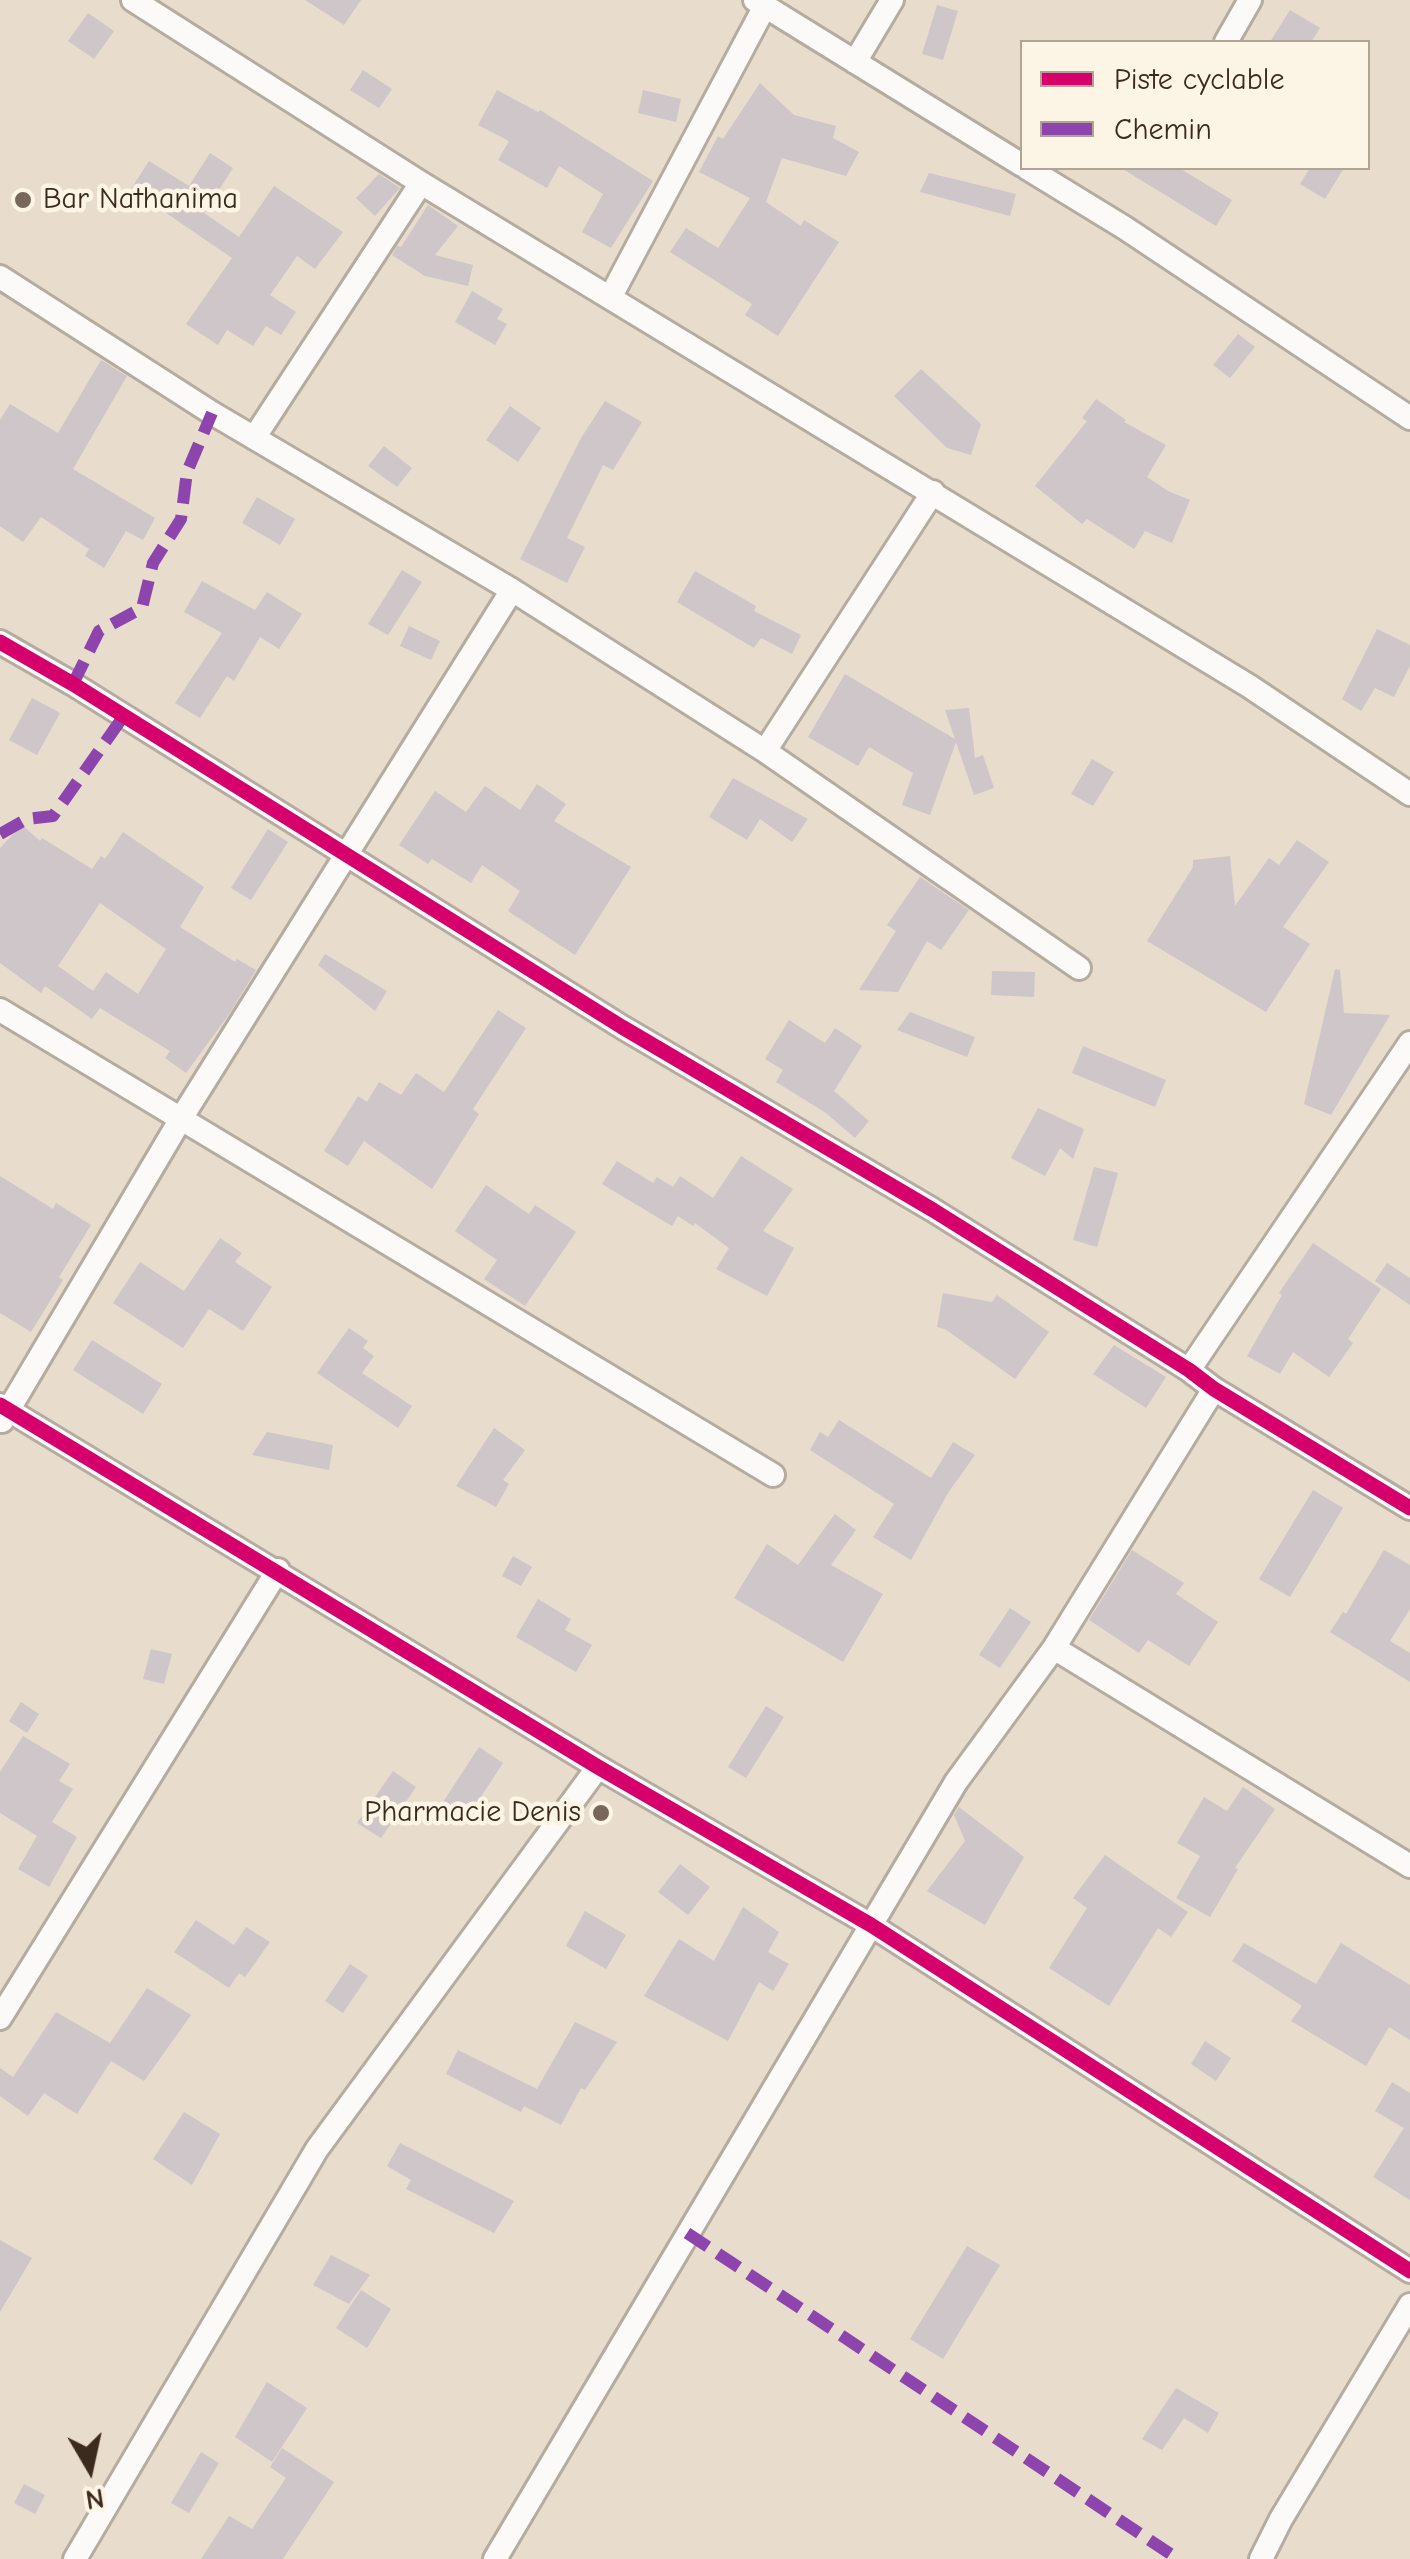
<!DOCTYPE html>
<html>
<head>
<meta charset="utf-8">
<style>
	body { margin:0 }
	#map { position:relative; width:1410px; height:2559px; overflow:hidden; background:#e8dccd; font-family:"Comic Neue",sans-serif }
	canvas { display:block }
	.legend { position:absolute; left:1020px; top:40px; width:350px; height:130px; box-sizing:border-box; background:#fcf5e5; border:2px solid #afa495; margin:0; padding:12px 18px; list-style:none; font-size:30px; color:#3b2a1e }
	.legend li { display:flex; align-items:center; gap:20px; height:50px }
	.legend b { width:50px; border:2px solid #afa495 }
	.north { position:absolute; left:40px; top:2419px; width:100px; height:100px; -webkit-text-stroke:8px #fcf5e5; paint-order:stroke; rotate:171deg; font-size:28px; font-weight:700; line-height:40px; text-align:center; color:#3b2a1e }
	.north::after { content:''; display:block; margin:auto; width:35px; height:45px; background:#3b2a1e; clip-path:polygon(50% 0,100% 100%,50% 72%,0 100%) }
</style>
</head>
<body>
<div id="map">
<canvas width="1410" height="2559"></canvas>
<ul class="legend">
<li><b style="height:12px;background:#d6006c"></b>Piste cyclable</li>
<li><b style="height:12px;background:#8e44ad"></b>Chemin</li>
</ul>
<div class="north">N</div>
</div>
<script>
const context = document.querySelector('canvas').getContext('2d');
context.lineJoin = 'round';
function fillPath(path, color) {
  context.fillStyle = color;
  context.fill(path, 'evenodd');
}
function trace(path, color, width, dash) {
  context.strokeStyle = color;
  context.lineWidth = width;
  context.lineCap = dash ? 'butt' : 'round';
  context.setLineDash(dash || []);
  context.stroke(path);
}
function label(font, color, halo, rows, align = 'center') {
  context.font = font + ' "Comic Neue",sans-serif';
  context.lineWidth = 9;
  context.setLineDash([]);
  context.textBaseline = 'middle';
  context.strokeStyle = halo;
  context.fillStyle = color;
  for (const [text, x, y, turn = 0] of rows) {
    context.save();
    context.translate(x, y);
    context.rotate((+turn || 0) * Math.PI / 180);
    context.textAlign = isNaN(turn) ? turn : align;
    if (halo) context.strokeText(text, 0, 0);
    context.fillText(text, 0, 0);
    context.restore();
  }
}
const building = new Path2D(`
	M305 0H361L344 25Z
	M937 5 958 11 943 60 922 54Z
	M1290 10 1320 28 1311 42H1270Z
	M88 13 114 31 94 59 68 41Z
	M363 70 392 89 379 108 350 90Z
	M760 83 794 115 836 126 833 138 859 152 846 176 782 158 766 202 801 226 804 220 839 242 778 336 745 315 752 304 670 252 686 228 718 248 750 198 699 172 718 136 723 139Z
	M497 90 538 112 540 110 653 181 611 248 582 232 603 194 559 166 547 188 498 160 509 141 478 125Z
	M643 90 681 99 676 122 638 113Z
	M210 153 233 168 204 213 239 237 274 186 343 232 315 269 297 256 270 295 296 312 281 335 266 326 253 346 227 330 218 345 186 324 232 258 131 189 149 161 189 186Z
	M1121 168H1179L1232 200 1216 226Z
	M1310 168H1344L1325 199 1300 184Z
	M929 173 1016 194 1010 216 920 192Z
	M379 174 400 188 375 216 356 198Z
	M428 205 458 226 435 255 473 265 468 286 425 276 392 255 397 246 401 247Z
	M472 291 503 309 497 319 507 324 495 345 455 322Z
	M1238 334 1255 347 1230 378 1213 365Z
	M101 360 127 376 73 469 155 518 143 540 126 531 104 568 85 556 89 549 41 517 23 542 0 526V420L10 404 58 433Z
	M921 369 981 424 971 455 947 448 894 396Z
	M1096 399 1126 420 1124 422 1166 445 1147 477 1168 491 1190 500 1172 543 1145 531 1134 549 1087 519 1082 524 1035 486 1087 421 1082 418Z
	M605 401 642 422 613 470 603 465 567 538 585 547 567 583 520 559 581 438Z
	M510 406 541 428 518 462 486 440Z
	M384 446 412 468 397 487 368 466Z
	M257 497 295 519 280 545 242 523Z
	M402 570 422 582 388 635 368 624Z
	M695 571 756 606 754 611 801 635 792 654 761 638 754 648 677 602Z
	M202 581 255 610 267 592 302 614 279 649 260 637 234 681 227 676 200 718 175 703 222 633 184 612Z
	M409 626 440 641 431 660 400 646Z
	M1377 629 1410 645V666L1394 697 1375 688 1361 711 1342 699Z
	M845 674 955 739 945 710 969 708 975 758 983 755 994 788 974 795 956 742 930 815 902 805 913 773 869 747 858 766 808 737Z
	M32 698 60 713 37 755 9 740Z
	M1092 759 1114 772 1093 806 1071 794Z
	M733 778 808 819 792 842 760 819 747 840 709 817Z
	M537 784 566 804 554 821 631 867 575 955 508 911 520 891 482 865 471 883 432 859 428 864 399 845 435 791 466 812 485 786 520 810Z
	M22 825 40 841 42 838 92 869 101 856 105 859 123 832 204 887 180 927 235 962 237 959 256 970 230 1013 186 1073 165 1058 170 1051 100 1008 92 1019 45 986 41 993 0 963V848ZM100 903 166 949 138 994 106 972 93 991 58 966Z
	M268 829 288 842 251 900 231 888Z
	M1297 840 1329 862 1283 927 1310 944 1266 1012 1147 941 1193 867V860L1230 856 1235 906 1269 858 1279 865Z
	M920 877 969 910 941 950 927 941 898 992 859 990 896 931 887 925Z
	M325 954 387 991 375 1011 318 965Z
	M1335 969 1340 970 1344 1013 1390 1015 1331 1115 1304 1104Z
	M992 971 1035 972 1034 997 991 995Z
	M498 1010 526 1028 473 1109 479 1114 432 1189 364 1141 348 1166 324 1151 358 1096 367 1102 379 1082 401 1095 416 1073 444 1092Z
	M910 1012 975 1037 967 1057 897 1030Z
	M789 1020 825 1043 835 1028 862 1046 834 1091 869 1121 855 1138 826 1113 776 1082 783 1070 765 1059Z
	M1083 1046 1166 1080 1155 1107 1072 1073Z
	M1038 1108 1084 1129 1073 1159 1060 1148 1045 1176 1011 1158Z
	M741 1156 793 1189 763 1231 794 1248 767 1296 716 1269 729 1248 695 1223 693 1226 678 1216 672 1226 602 1184 617 1161 653 1183 657 1177 673 1187 680 1176 713 1198Z
	M1094 1167 1118 1173 1097 1247 1073 1240Z
	M0 1176 53 1209 56 1203 91 1225 59 1277 63 1280 31 1332 0 1313Z
	M486 1185 529 1214 535 1205 576 1232 525 1306 484 1279 497 1260 455 1231Z
	M220 1238 242 1253 235 1262 272 1287 243 1331 209 1309 183 1348 113 1303 140 1262 184 1291Z
	M1313 1243 1381 1289 1348 1339 1353 1343 1329 1377 1293 1352 1280 1374 1247 1356 1282 1295 1279 1293Z
	M1387 1263 1410 1278V1305L1375 1281Z
	M943 1293 992 1302 997 1295 1049 1332 1015 1379 945 1329 937 1327Z
	M349 1328 368 1341 363 1348 374 1356 362 1373 412 1406 398 1428 317 1373Z
	M92 1340 162 1384 143 1414 73 1370Z
	M1114 1345 1166 1377 1146 1408 1093 1374Z
	M839 1420 931 1478 953 1442 975 1455 948 1493 911 1560 873 1537 894 1504 810 1450 820 1432 828 1437Z
	M494 1428 525 1450 503 1480 509 1484 496 1507 456 1486Z
	M267 1432 333 1445 329 1470 252 1455Z
	M1313 1490 1343 1508 1290 1597 1259 1579Z
	M835 1514 856 1530 831 1565 883 1594 843 1662 734 1598 767 1544 798 1565Z
	M1132 1550 1184 1583 1176 1594 1218 1622 1189 1666 1148 1640 1139 1653 1089 1620Z
	M1384 1550 1410 1565V1609L1390 1641 1410 1653V1682L1330 1632 1343 1612 1346 1614Z
	M513 1556 532 1567 521 1586 502 1576Z
	M538 1599 571 1619 565 1630 592 1645 576 1672 516 1637Z
	M1010 1608 1031 1622 1000 1668 979 1655Z
	M151 1649 172 1654 164 1684 143 1679Z
	M21 1702 39 1714 27 1733 9 1721Z
	M766 1706 784 1717 746 1778 728 1767Z
	M23 1736 70 1764 59 1781 73 1789 52 1822 77 1837 49 1887 18 1869 37 1836 0 1813V1772Z
	M479 1747 503 1763 467 1818 443 1802Z
	M393 1771 416 1787 381 1838 357 1823Z
	M1243 1787 1275 1809 1235 1868 1238 1869 1210 1917 1176 1898 1200 1856 1177 1843 1204 1797 1227 1811Z
	M959 1807 1024 1857 985 1925 927 1891 965 1841 954 1815Z
	M1105 1855 1188 1912 1171 1937 1158 1928 1109 2006 1049 1968 1087 1908 1073 1898Z
	M680 1864 710 1887 688 1915 658 1892Z
	M743 1907 779 1932 768 1952 789 1964 773 1991 759 1982 728 2041 644 1996 679 1939 714 1961Z
	M585 1911 626 1935 606 1969 566 1946Z
	M196 1920 234 1945 246 1927 270 1942 245 1977 239 1973 229 1988 174 1952Z
	M1244 1943 1316 1984 1341 1943 1410 1985V2040L1389 2027 1366 2066 1291 2021 1302 2006 1232 1961Z
	M350 1964 368 1976 343 2013 325 2001Z
	M147 1988 191 2015 144 2081 111 2061 77 2114 44 2093 28 2116 0 2096V2068L13 2077 56 2012 110 2043Z
	M575 2022 617 2042 585 2090 581 2088 561 2125 524 2106 521 2112 446 2074 458 2050 537 2089Z
	M1205 2041 1231 2058 1216 2081 1191 2064Z
	M1392 2082 1410 2093V2200L1373 2177 1404 2128 1375 2111Z
	M184 2112 220 2134 192 2185 153 2159Z
	M400 2143 514 2201 494 2233 406 2189 411 2180 387 2166Z
	M0 2240 32 2258 0 2312Z
	M967 2246 1000 2265 943 2359 910 2339Z
	M331 2255 370 2275 349 2304 313 2285Z
	M361 2290 391 2309 367 2348 336 2328Z
	M267 2382 307 2408 272 2462 235 2437Z
	M1176 2388 1219 2413 1208 2433 1184 2418 1162 2450 1142 2439Z
	M282 2448 334 2482 283 2559H201L229 2516 252 2529 286 2478 270 2467Z
	M201 2452 219 2463 189 2513 171 2503Z
	M24 2484 45 2495 35 2514 14 2503Z`);
const street = new Path2D(`
	M133 0 421 183 1249 686 1410 794
	M755 0 1022 165
	M1226 42 1250 0
	M855 62 892 0
	M1027 168 1125 228 1410 418
	M0 277 212 413 512 590 765 751 1079 968
	M611 296 765 6
	M254 438 421 183
	M0 642 73 684 622 1027 933 1210 1189 1370 1214 1389 1410 1508
	M765 751 933 492
	M0 1010 773 1475
	M1189 1370 1410 1043
	M0 1405 598 1767 871 1925 1410 2271
	M2 1421 182 1117 512 590
	M1054 1648 1410 1866
	M0 2018 278 1570
	M75 2559 317 2149 598 1767
	M495 2559 956 1782 1054 1648 1214 1389
	M1261 2559 1281 2519 1410 2305`);
const quiet = new Path2D(`
	M73 684 99 631 142 608 153 563 181 519 187 472 212 413
	M0 834 27 819 53 816 123 717
	M687 2233 1178 2559`);
const cycleway = new Path2D(`
	M0 642 73 684 622 1027 933 1210 1189 1370 1214 1389 1410 1508
	M0 1405 598 1767 871 1925 1410 2271`);
const markers = [
	[23,200,10,"#78685b"],
	[601,1813,10,"#78685b"]
];
const poiNames = [
	["Bar Nathanima",43,200],
	["Pharmacie Denis",581,1813,"right"]
];
fillPath(building, '#cec6c9');
trace(street, '#b5aca1', 28);
trace(street, '#fcfaf8', 22);
trace(quiet, '#8e44ad', 12, [25, 12]);
trace(cycleway, '#d6006c', 15);
for (const [x, y, r, color] of markers) {
  const dot = new Path2D();
  dot.arc(x, y, r, 0, 2 * Math.PI);
  context.fillStyle = color;
  context.fill(dot);
  trace(dot, '#fcf5e5', 4);
}
label('30px', '#3b2a1e', '#fcf5e5', poiNames, 'left');
</script>
</body>
</html>
